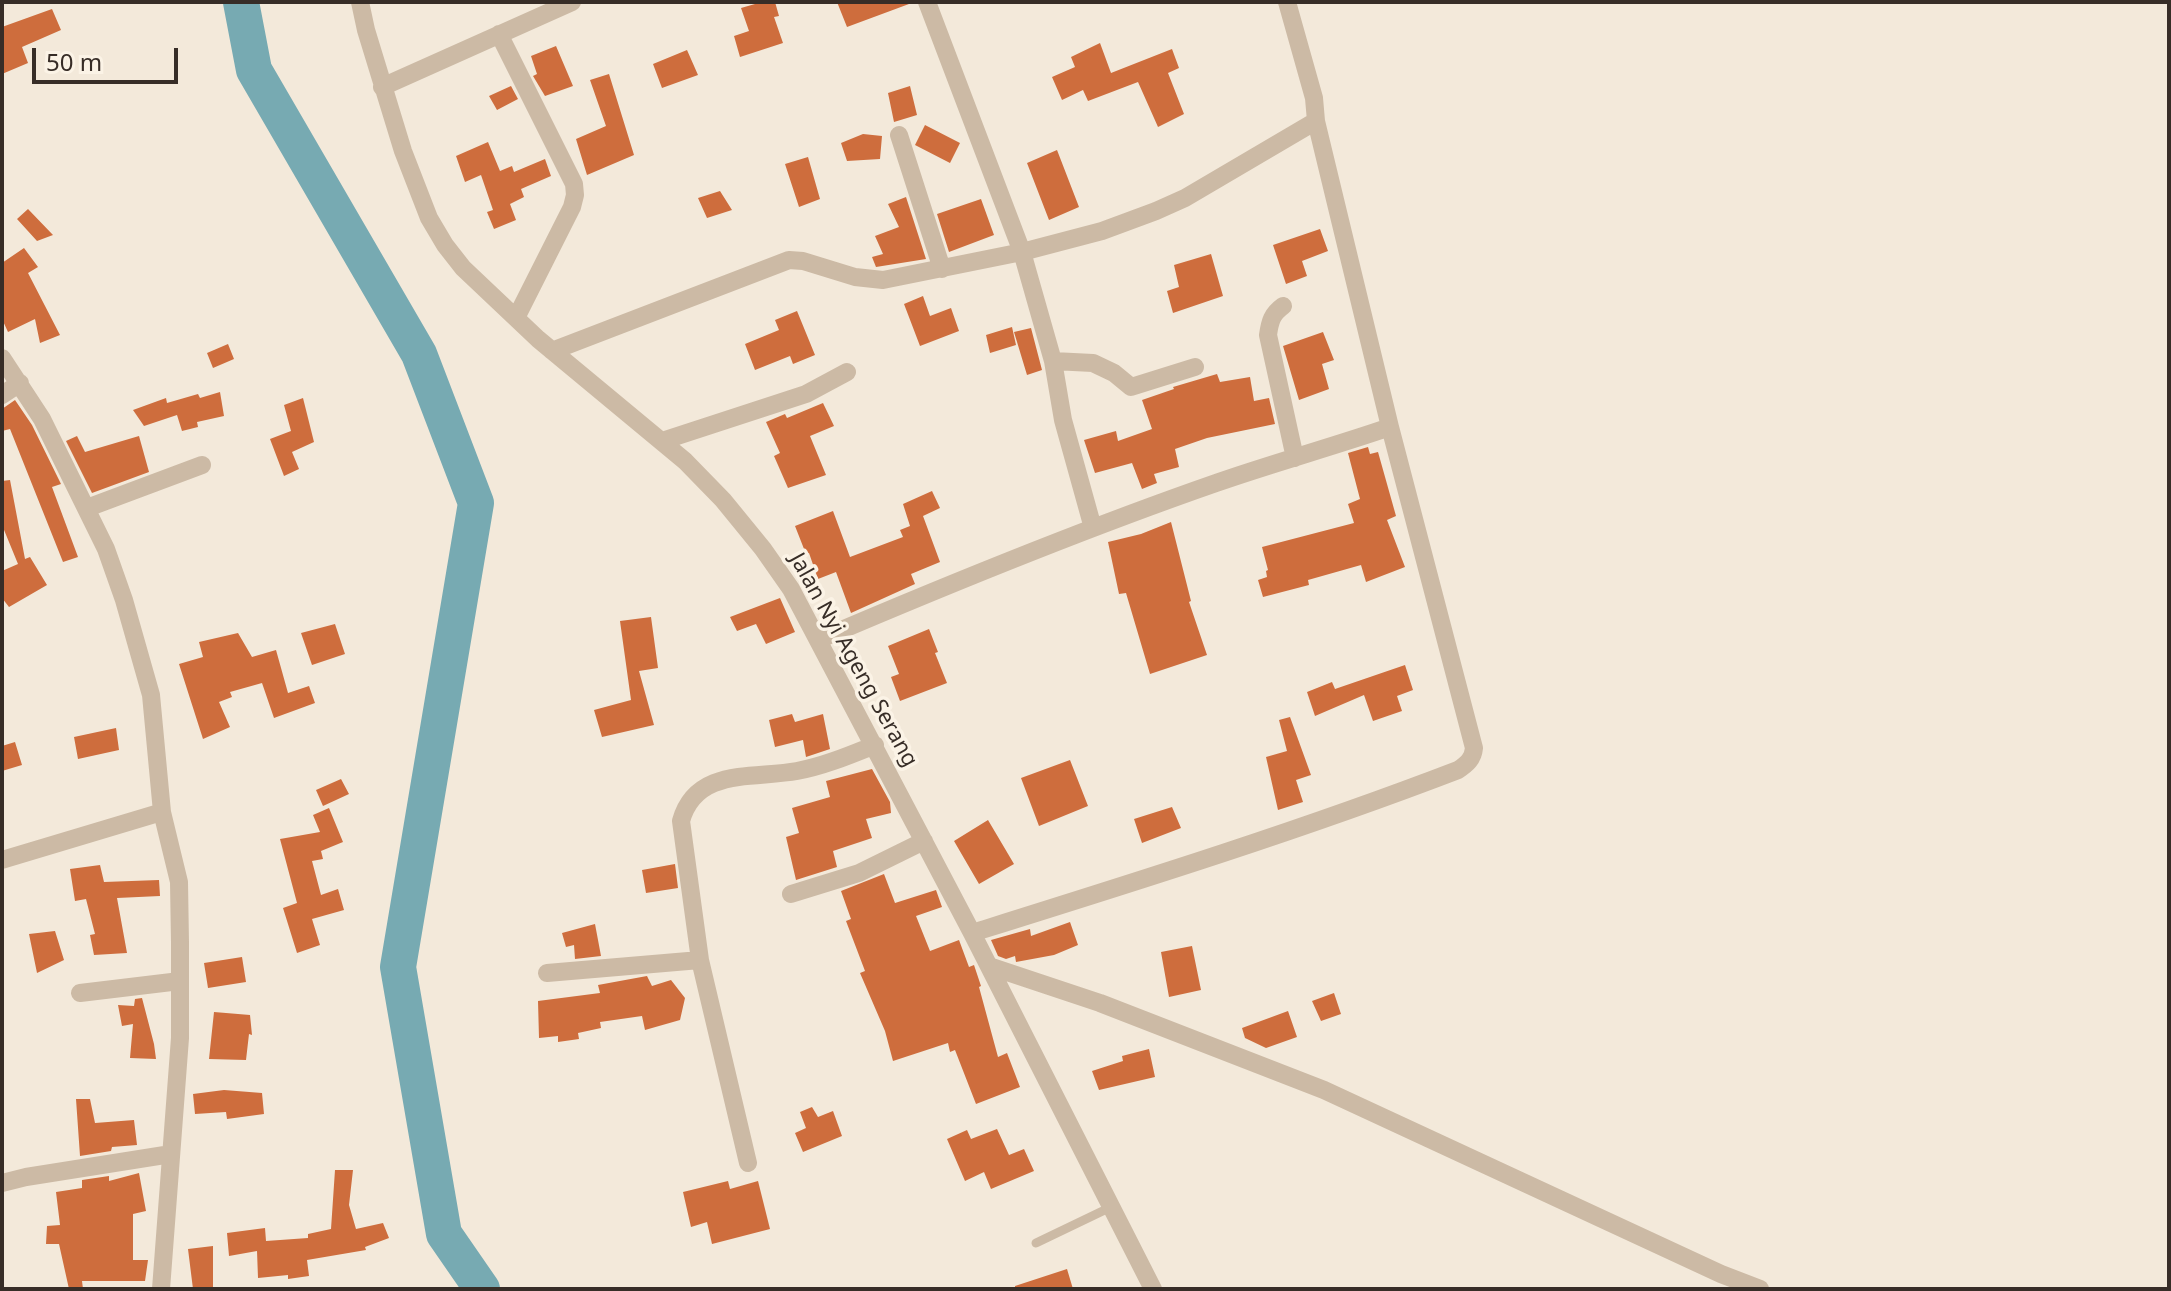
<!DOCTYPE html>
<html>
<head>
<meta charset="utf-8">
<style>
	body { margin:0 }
	#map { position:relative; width:2171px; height:1291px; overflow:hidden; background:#f3e9da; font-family:"Noto Sans",sans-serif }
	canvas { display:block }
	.frame { position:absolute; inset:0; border:4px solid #372d27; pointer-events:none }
	.scale { position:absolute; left:32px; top:48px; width:146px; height:36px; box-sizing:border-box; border:4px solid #372d27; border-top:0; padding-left:10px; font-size:24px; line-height:28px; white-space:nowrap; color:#372d27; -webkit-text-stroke:6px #fbf3e6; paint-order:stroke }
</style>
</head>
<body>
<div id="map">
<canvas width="2171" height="1291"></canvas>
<div class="frame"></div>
<div class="scale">50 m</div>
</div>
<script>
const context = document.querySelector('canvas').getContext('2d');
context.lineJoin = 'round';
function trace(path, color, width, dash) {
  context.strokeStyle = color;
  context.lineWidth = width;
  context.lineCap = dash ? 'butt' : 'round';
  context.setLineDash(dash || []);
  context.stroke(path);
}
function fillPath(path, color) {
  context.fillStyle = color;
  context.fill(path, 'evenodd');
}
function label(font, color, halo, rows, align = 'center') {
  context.font = font + ' "Noto Sans",sans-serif';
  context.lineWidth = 7;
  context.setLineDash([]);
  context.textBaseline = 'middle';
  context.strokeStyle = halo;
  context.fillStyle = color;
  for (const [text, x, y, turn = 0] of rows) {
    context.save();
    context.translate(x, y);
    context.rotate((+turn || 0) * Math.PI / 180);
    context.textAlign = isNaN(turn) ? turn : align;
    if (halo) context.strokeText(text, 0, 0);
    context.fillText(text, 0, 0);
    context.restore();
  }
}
const river = new Path2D(`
	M241 2 254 70 419 354 476 503 398 967 444 1234 482 1289`);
const building = new Path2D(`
	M762 2H775L779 16 774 17 783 43 740 57 734 36 749 31 741 8Z
	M837 2H909V4L847 27Z
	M52 9 61 30 22 47 28 63 2 74V27Z
	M1100 43 1111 73 1172 49 1179 68 1168 73 1184 114 1158 127 1138 82 1088 101 1083 90 1062 100 1052 77 1075 67 1071 57Z
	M556 46 573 86 545 96 533 76 537 74 531 56Z
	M687 50 698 75 662 88 653 64Z
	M609 74 634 155 587 175 576 139 606 126 590 80Z
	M511 86 518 99 497 110 489 96Z
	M910 86 917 115 894 122 888 93Z
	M925 125 960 143 950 163 915 145Z
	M863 134 882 136 880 159 847 161 841 143Z
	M488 142 500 171 512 166 514 172 545 159 551 176 521 189 524 197 510 204 516 220 494 229 487 212 493 210 481 175 465 182 456 156Z
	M1057 150 1079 207 1049 220 1027 163Z
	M808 157 820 199 799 207 785 164Z
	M720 191 732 210 707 218 698 198Z
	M906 197 926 259 876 267 872 257 883 254 875 236 899 227 888 204Z
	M981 199 994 235 949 252 937 214Z
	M28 209 53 235 37 241 17 219Z
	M1320 229 1328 251 1302 261 1307 276 1286 284 1273 245Z
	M24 248 38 267 28 273 60 335 40 343 35 319 8 332 2 319V263Z
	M1211 254 1223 296 1173 313 1167 291 1179 287 1174 265Z
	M923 296 930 316 951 308 959 331 920 346 904 304Z
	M797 311 815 355 793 364 790 356 755 370 745 344 779 330 775 320Z
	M1012 327 1016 345 990 353 986 335Z
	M1031 328 1042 370 1027 375 1014 332Z
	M1323 332 1334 360 1322 364 1329 389 1299 400 1283 346Z
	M228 344 234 359 213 368 207 353Z
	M1217 374 1220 382 1250 377 1254 401 1269 398 1275 424 1207 438 1175 449 1179 467 1154 474 1157 483 1142 489 1132 463 1095 473 1084 440 1116 431 1118 441 1152 429 1142 400 1174 389 1173 387Z
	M220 392 224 416 197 422 198 427 182 431 177 415 144 426 133 410 166 398 167 403 198 394 200 398Z
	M303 398 314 442 292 452 299 469 284 476 270 439 291 431 284 405Z
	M15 400 32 425 61 484 52 487 78 557 63 562 10 429 2 431V409Z
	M823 403 834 426 810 436 826 475 788 488 774 456 780 453 766 422 785 414 787 418Z
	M77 436 85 452 139 436 149 472 92 493 66 441Z
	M1368 447 1370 454 1378 452 1396 516 1387 520 1405 567 1366 582 1361 565 1308 580 1309 585 1263 597 1258 580 1267 577 1266 571 1268 570 1262 547 1354 523 1348 504 1360 499 1348 453Z
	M10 480 25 559 30 557 47 585 9 607 2 598V571L18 564 2 525V481Z
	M932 491 940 508 923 516 940 562 911 574 915 584 851 613 836 572 818 579 809 553 806 554 795 526 833 511 850 557 903 537 900 530 910 526 903 504Z
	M1171 522 1191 601 1189 602 1207 655 1150 674 1126 593 1119 594 1108 542 1141 534Z
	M780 598 795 632 766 644 756 624 737 631 730 617Z
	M651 617 658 668 639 671 654 725 602 737 594 710 631 700 620 621Z
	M335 624 345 654 312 665 301 633Z
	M929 629 938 652 935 653 947 683 900 701 891 677 899 674 888 646Z
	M238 633 252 657 276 650 288 693 309 686 315 703 274 718 262 683 230 692 232 697 219 702 230 727 203 739 179 664 203 657 199 642Z
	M1405 665 1413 690 1397 696 1402 711 1373 721 1364 695 1315 716 1307 692 1332 682 1335 689Z
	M792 714 795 722 823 714 830 749 806 757 803 740 775 747 769 720Z
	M1290 717 1311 775 1296 780 1303 802 1278 810 1266 757 1287 751 1279 720Z
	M116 728 119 750 78 759 74 737Z
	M15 742 22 765 2 771V746Z
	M1070 760 1088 806 1039 826 1021 778Z
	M872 769 890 802 891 813 866 819 872 838 833 851 837 867 796 880 786 837 799 833 792 808 830 797 826 781Z
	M341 779 349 794 323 806 316 790Z
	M1172 807 1181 828 1142 843 1134 819Z
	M329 808 343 842 321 851 323 859 312 861 321 895 338 889 344 910 312 919 320 945 297 953 283 908 297 903 280 839 320 832 313 815Z
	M988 820 1014 864 979 884 954 841Z
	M675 864 678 888 646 893 642 870Z
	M100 865 104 882 159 880 160 896 117 898 127 953 94 955 90 935 95 934 86 899 75 901 70 869Z
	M884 874 895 903 936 890 942 907 916 916 930 951 959 940 969 967 974 965 981 986 979 987 998 1057 1007 1053 1020 1087 976 1104 955 1050 950 1052 948 1043 893 1061 885 1031 860 973 865 971 846 921 851 919 841 891Z
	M1070 922 1078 945 1054 955 1016 962 1015 956 1006 959 998 956 991 940 1030 929 1031 936Z
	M595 924 601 956 575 959 574 945 566 947 562 933Z
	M55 931 64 960 37 973 29 934Z
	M1192 946 1201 990 1169 997 1161 952Z
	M242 957 246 982 208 988 204 963Z
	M647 976 652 986 671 980 685 998 680 1020 645 1030 642 1016 600 1022 601 1028 578 1033 579 1039 558 1042V1036L539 1038 538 1001 600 993 598 985Z
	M1334 993 1341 1014 1321 1021 1312 1001Z
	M142 998 154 1044 156 1059 130 1058 133 1024 122 1026 118 1005 134 1006 135 999Z
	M1288 1011 1297 1037 1266 1048 1245 1038 1242 1028Z
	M214 1012 250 1015 252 1035 249 1034 246 1060 209 1059Z
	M1149 1049 1155 1077 1099 1090 1092 1071 1123 1061 1122 1056Z
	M224 1090 262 1093 264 1114 227 1119 226 1112 195 1114 193 1094Z
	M76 1099H90L95 1123 134 1120 137 1145 112 1147 111 1151 80 1156Z
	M812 1107 818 1117 833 1111 842 1136 803 1152 795 1133 806 1128 800 1112Z
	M997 1129 1009 1155 1024 1149 1034 1171 991 1189 984 1172 965 1181 947 1139 967 1130 971 1139Z
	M335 1170H353L349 1205 356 1229 383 1223 389 1238 365 1247 366 1250 307 1260 309 1276 288 1279V1275L258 1278 257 1251 229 1256 227 1233 265 1228 266 1241 308 1238V1234L331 1229Z
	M139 1173 146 1211 133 1214V1260H148L145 1281H82L83 1289H69L59 1244H46L47 1226 60 1225 56 1192 82 1188V1180L109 1176V1181Z
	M728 1181 730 1189 758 1181 770 1229 712 1244 707 1222 691 1227 683 1192Z
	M213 1246V1289H193L188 1249Z
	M1067 1269 1073 1289H1015V1286Z`);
const lane = new Path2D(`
	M1036 1243 1111 1207`);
const street = new Path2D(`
	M360 2 366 30 403 151 429 218 445 245 463 268 538 339 685 461 723 500 763 549 791 589 972 933 1153 1289
	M927 2 1022 252 1053 361 1063 420 1093 528
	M499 34 574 184 575 195 572 207 516 318
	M382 87 572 2
	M899 135 942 269
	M1283 306C1272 314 1270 321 1268 335L1295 458
	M552 351 789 260 803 261 855 277 883 280 1022 252 1102 231 1156 211 1185 198 1316 121 1314 98 1287 2
	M2 358 42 419 106 549 124 600 151 695 162 812 179 882 180 943V1038L161 1289
	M1053 361 1093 363 1114 373 1131 387 1195 367
	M2 395 20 383
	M662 441 806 394 847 372
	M87 508 202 465
	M818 640C949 584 1081 530 1216 483 1273 463 1332 447 1390 427L1316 121
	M2 860 162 812
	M791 894 859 873 924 841
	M972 933C1135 882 1299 831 1458 770 1467 764 1473 759 1474 748L1390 427
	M989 966 1100 1003 1324 1090 1721 1274 1760 1289
	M547 973 700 960
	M80 993 180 981
	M748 1163 700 960 681 821C696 767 754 779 797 771 824 766 850 755 875 745
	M2 1183 26 1177 171 1154`);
const streetNames = [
	["Jalan Nyi Ageng Serang",853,660,61]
];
trace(river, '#77aab2', 36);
fillPath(building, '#ce6d3d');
trace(lane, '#ccbaa5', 9);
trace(street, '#ccbaa5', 18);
label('22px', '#372d27', '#fbf3e6', streetNames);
</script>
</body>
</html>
